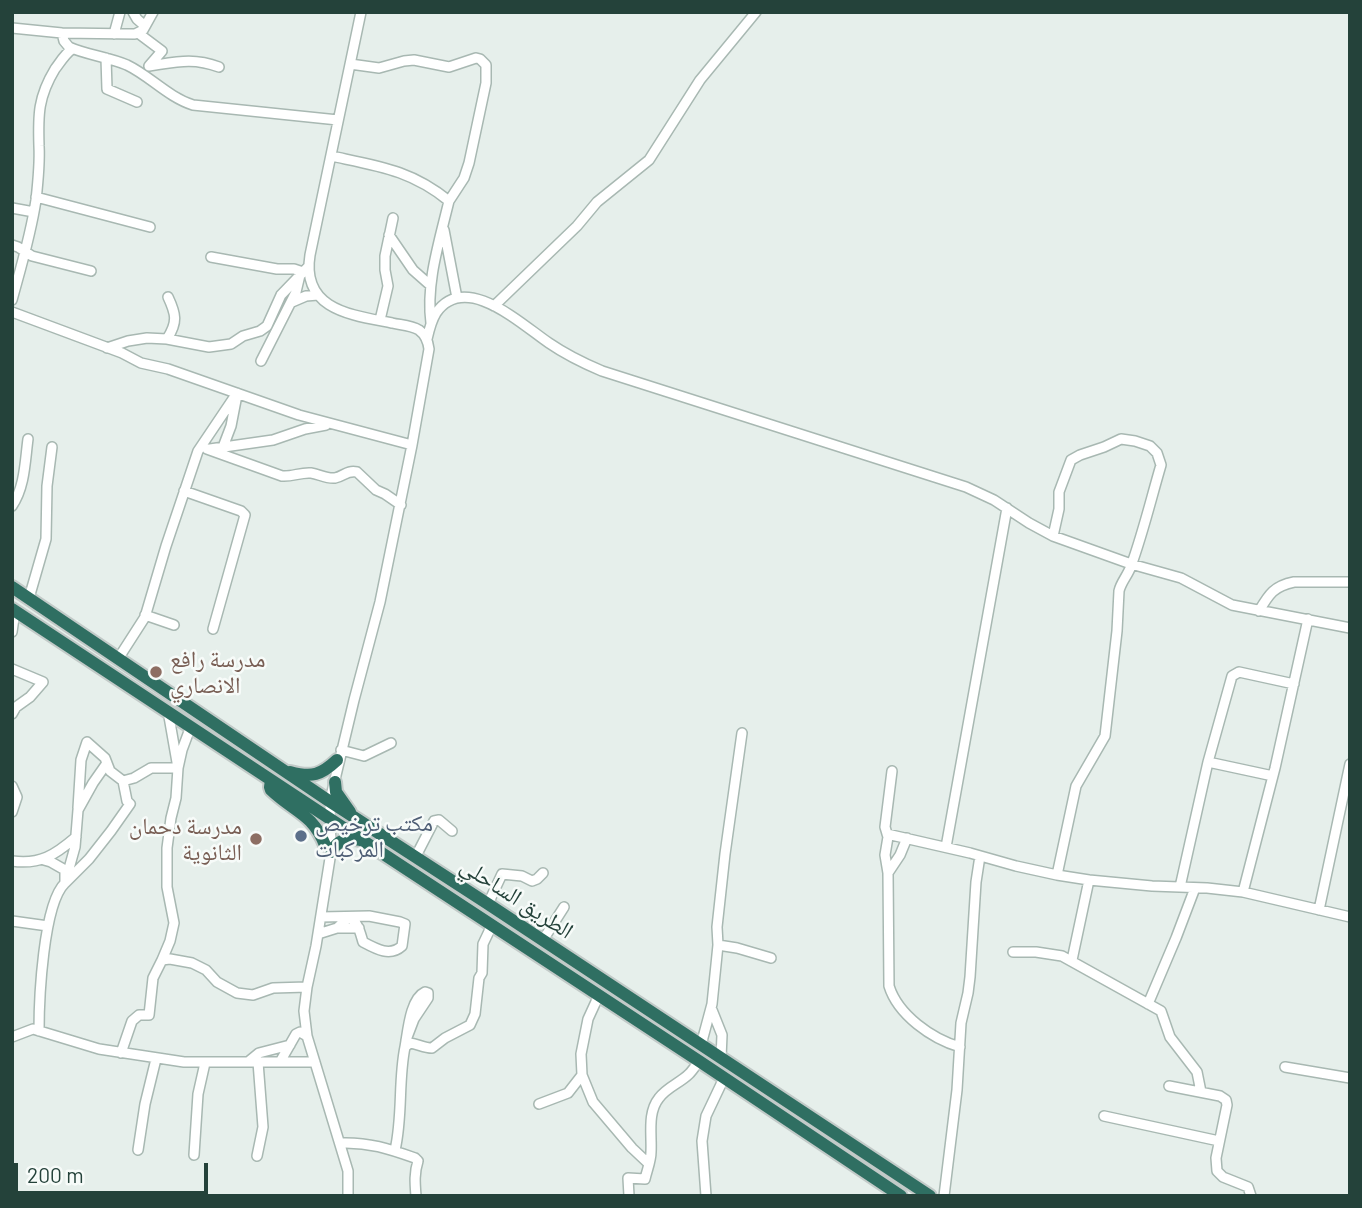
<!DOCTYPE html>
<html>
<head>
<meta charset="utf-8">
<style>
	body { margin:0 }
	#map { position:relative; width:1362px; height:1208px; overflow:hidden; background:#e6efeb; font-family:Barlow,sans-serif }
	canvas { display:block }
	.frame { position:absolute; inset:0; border:14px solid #24423a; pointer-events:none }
	.scale { position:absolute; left:14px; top:1163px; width:194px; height:32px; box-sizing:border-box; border:4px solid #24423a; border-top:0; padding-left:9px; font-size:21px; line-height:24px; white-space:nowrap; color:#24423a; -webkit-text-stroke:5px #f7fbf9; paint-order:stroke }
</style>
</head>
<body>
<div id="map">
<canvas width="1362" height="1208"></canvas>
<div class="frame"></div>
<div class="scale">200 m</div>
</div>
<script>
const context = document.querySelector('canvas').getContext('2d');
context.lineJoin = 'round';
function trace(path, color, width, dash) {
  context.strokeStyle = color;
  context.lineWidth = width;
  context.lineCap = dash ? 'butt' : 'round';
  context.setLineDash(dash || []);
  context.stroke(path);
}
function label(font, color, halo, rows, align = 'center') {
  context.font = font + ' Barlow,"Noto Naskh Arabic",sans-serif';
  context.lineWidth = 5;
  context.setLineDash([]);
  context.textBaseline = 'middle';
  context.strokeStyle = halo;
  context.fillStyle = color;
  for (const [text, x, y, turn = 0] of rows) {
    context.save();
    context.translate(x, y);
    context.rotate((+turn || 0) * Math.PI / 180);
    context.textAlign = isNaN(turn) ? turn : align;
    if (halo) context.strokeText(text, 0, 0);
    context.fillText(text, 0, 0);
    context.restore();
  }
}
const minor = new Path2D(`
	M133 12 137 19 145 26
	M12 28 62 33 135 34 143 30 153 12
	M62 33 64 41 69 47C87 55 108 57 127 65 150 76 168 97 193 105L338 120
	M138 33 162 51 149 66
	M114 34 120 12
	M106 58 107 89 137 102
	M350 64 379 68 404 61 414 60 449 67 476 58 480 59 486 65V83L469 163 464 178 449 201 447 209C438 246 426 285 431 323
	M149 66C176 62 193 57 219 67
	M331 156C378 166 411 170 449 201
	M36 197 150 227
	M12 208 34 212
	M444 230 457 298
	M389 235 413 270 430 285
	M12 245 18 247 32 256 91 271
	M211 257 277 269H294L303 272
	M12 300C21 267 31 234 36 200 38 182 40 164 39 146 38 115 38 97 55 69 61 61 65 54 72 49
	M292 302 306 296 318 295
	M494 306 577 226 597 202 649 160 700 80 756 12
	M12 312 122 353 141 363 168 369 299 415 412 445
	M380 320 388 286 385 270V256L393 218
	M167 339C178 322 176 314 168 297
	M427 339C429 330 431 321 436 313 465 271 521 324 549 343 565 354 583 363 602 371L966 487 994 500 1029 523 1053 536 1131 564 1181 578 1232 605 1350 628
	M107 348 128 341 147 338 167 339 209 347 231 344 243 336 260 331 267 326 281 295 309 266
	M261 361 296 292 300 275
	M223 447 231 426 237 395
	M207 449 282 476C292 477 301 472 311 473 319 474 326 479 335 478 344 476 347 470 357 472L376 490 385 494 401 505
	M210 449 273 440 305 429 326 425
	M184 491 241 511 245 515 213 629
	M12 506C25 487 25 461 28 439
	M1053 536 1059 509V492L1071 460 1080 455 1104 447 1121 439 1135 441 1150 446 1157 453 1161 465C1151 499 1143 533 1131 566 1128 575 1121 582 1119 591L1117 631 1105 736 1076 786 1057 875
	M29 598 46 539 47 486 52 447
	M1259 611C1269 594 1274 586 1294 582H1350
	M145 615 174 625
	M12 632 15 611
	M118 659 145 617 166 546 198 451 237 393
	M12 669 43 682 30 697 16 707 12 714
	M341 750 364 756 391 743
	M1208 762 1273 776
	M107 763 93 783 78 810 75 847 65 883 89 859 111 831 130 804 127 801 123 781 134 778 151 768H178L168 711
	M892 771 885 827 888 837 885 855 888 873 889 986C898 1015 932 1039 960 1047
	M12 786 17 797 12 812
	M78 808 81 760 87 742 105 758 110 771 123 781
	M887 834 970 853 1016 866 1057 875 1089 880 1152 886 1207 888 1243 892 1350 917
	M946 847 1007 508
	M415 858 434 821 439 820 452 831
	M12 861C40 865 55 855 76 837
	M888 873 900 855 907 838
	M1180 887 1208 762 1232 676 1239 672 1294 684
	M1243 892 1275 768 1308 619
	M488 904 502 874 522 876 532 881 537 879 543 873
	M1319 910 1350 764
	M12 921 48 926
	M337 928H359
	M318 934 337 928 349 917C358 922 360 932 363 942 376 949 390 957 402 946L405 924 400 922 369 916 321 917
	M543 940 564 907
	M718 945 737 948 771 958
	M1013 952H1036L1062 956 1161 1011 1170 1037 1197 1072 1201 1092
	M162 960 170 941 174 923 167 887V848L171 818 176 798 178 768 182 750 191 726
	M1072 960 1089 880
	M1148 1004 1176 938 1195 888
	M712 1010 722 1035 721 1058
	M39 1031C39 1000 43 904 65 883V870L51 862 44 860
	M12 1037 33 1029 99 1049 184 1062H315
	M701 1045 712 1004 718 945 717 927 725 854 742 733
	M405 1047C408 1031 410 999 425 992L428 993V998L414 1019 406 1040
	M121 1053 132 1021 139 1015H149L153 978 162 960 170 959 192 963 206 970 217 982 237 993 253 995 273 988 307 987
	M248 1062 259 1053 290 1045
	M280 1062 296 1034 300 1032 307 1036
	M1285 1067 1350 1078
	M582 1075 593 1102 632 1148 649 1164
	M1169 1086 1220 1096 1226 1100 1227 1105 1216 1158 1217 1171 1223 1177 1248 1187 1251 1196
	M539 1104 568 1093 582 1075 581 1054 588 1019 599 995
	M1104 1116 1219 1141
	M341 1143C369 1142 389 1149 415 1158L418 1161C414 1173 415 1184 416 1196
	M138 1150 145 1104 156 1059
	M395 1150C403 1116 398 1081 405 1047L410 1043C418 1044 424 1048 432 1048L445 1038 470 1025 475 1014 479 978 482 973 483 944 492 925
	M194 1155 198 1094 205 1063
	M257 1156 263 1127 258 1062
	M348 1196V1171L307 1036 304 1011 307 987 316 946 331 852 330 802 332 792 354 700 380 602 412 445 429 349C428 341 426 335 419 330 411 325 400 325 392 323 352 315 301 310 310 255L361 12
	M629 1196 628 1178 645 1179C647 1170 651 1161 651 1152 652 1135 647 1113 659 1098 667 1087 680 1083 689 1074 693 1070 696 1065 699 1061
	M706 1196 702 1141 706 1116 724 1078
	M944 1196 957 1090 961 1023 968 993 970 977 976 882 980 856`);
const highway = new Path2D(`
	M12 587 326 799 488 904 930 1196
	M12 609 362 840 699 1061 901 1196
	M290 772C312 778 321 775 337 760
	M271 780 270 787 271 790C294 812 312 813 325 845
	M335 782 336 792 350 812
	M331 852C337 841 347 837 360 840`);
const markers = [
	[156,672,7,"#8d6e63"],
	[301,836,7,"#5c6f8a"],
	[256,839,7,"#8d6e63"]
];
const educationNames = [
	["مدرسة رافع",170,659],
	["الانصاري",170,685],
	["مدرسة دحمان",242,826,"right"],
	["الثانوية",242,852,"right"]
];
const serviceNames = [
	["مكتب ترخيص",315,823],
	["المركبات",315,849]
];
const streetNames = [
	["الطريق الساحلي",517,898,33]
];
trace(minor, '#a8b8b2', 12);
trace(highway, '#c2cac8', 16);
trace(minor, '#fff', 9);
trace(highway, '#2f6f62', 12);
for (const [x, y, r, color] of markers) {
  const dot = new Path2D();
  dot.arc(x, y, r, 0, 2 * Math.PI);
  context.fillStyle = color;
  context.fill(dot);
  trace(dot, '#f7fbf9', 2.5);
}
label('23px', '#785e54', '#f7fbf9', educationNames, 'left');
label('23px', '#4e5e75', '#f7fbf9', serviceNames, 'left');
label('23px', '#24423a', '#f7fbf9', streetNames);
</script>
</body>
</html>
